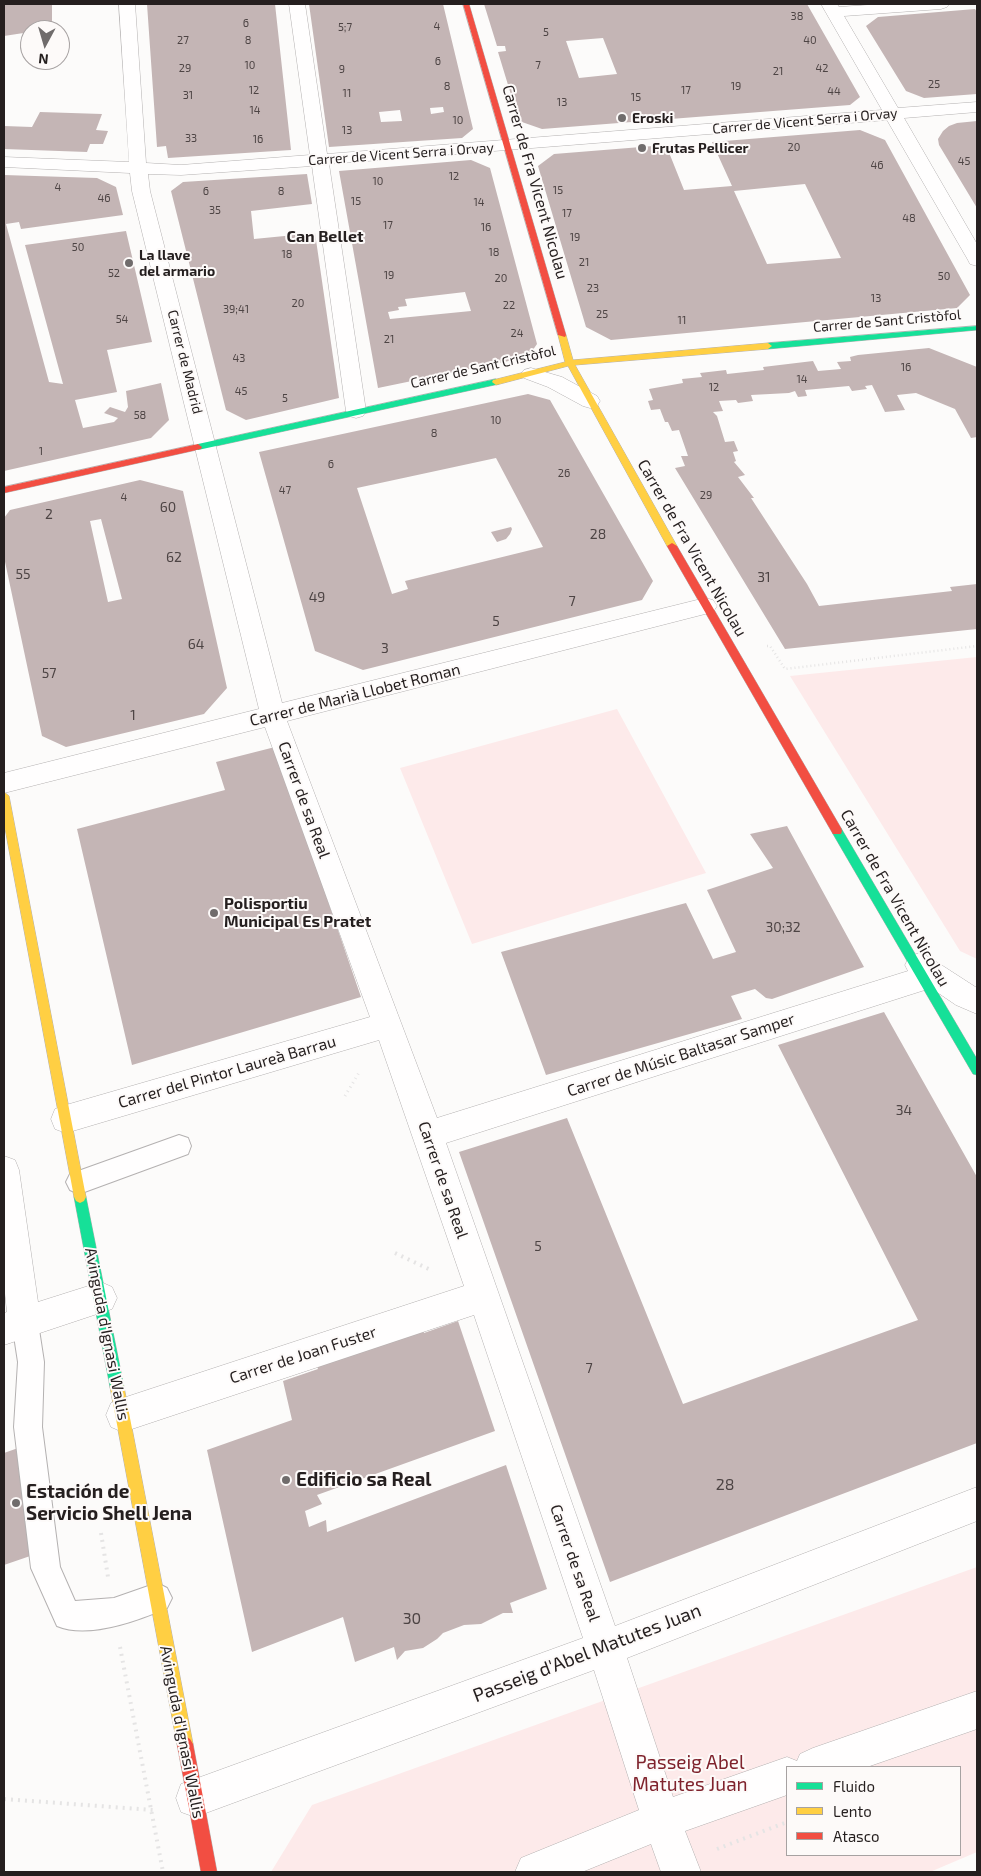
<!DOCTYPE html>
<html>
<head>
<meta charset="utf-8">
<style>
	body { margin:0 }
	#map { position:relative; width:981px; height:1876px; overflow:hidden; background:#fcfbfa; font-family:"Exo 2",sans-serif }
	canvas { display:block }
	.frame { position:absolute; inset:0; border:5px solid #251f1f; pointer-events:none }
	.legend { position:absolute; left:786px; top:1766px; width:175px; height:90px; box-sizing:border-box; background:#fdfaf9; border:1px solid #a7a2a2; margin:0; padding:6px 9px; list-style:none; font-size:15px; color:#251f1f }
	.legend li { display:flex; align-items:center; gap:10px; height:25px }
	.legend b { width:25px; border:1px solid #a7a2a2 }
	.north { position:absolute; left:20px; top:20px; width:50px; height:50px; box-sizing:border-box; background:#fdfaf9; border:1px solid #a7a2a2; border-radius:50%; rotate:186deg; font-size:14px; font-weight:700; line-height:20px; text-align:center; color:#251f1f }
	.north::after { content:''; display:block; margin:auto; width:18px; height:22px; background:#706c6c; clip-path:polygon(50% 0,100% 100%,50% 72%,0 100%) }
</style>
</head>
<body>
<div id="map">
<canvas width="981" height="1876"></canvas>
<div class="frame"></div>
<ul class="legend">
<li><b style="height:6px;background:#16e098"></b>Fluido</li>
<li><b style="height:6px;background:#ffcf43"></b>Lento</li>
<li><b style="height:6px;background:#f24e42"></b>Atasco</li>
</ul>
<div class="north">N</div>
</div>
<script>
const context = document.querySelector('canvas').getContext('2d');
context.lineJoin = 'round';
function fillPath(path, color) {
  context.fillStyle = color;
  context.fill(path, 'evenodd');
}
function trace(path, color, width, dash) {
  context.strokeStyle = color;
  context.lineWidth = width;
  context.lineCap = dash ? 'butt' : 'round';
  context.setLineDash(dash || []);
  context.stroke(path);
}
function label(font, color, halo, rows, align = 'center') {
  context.font = font + ' "Exo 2",sans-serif';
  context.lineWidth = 4;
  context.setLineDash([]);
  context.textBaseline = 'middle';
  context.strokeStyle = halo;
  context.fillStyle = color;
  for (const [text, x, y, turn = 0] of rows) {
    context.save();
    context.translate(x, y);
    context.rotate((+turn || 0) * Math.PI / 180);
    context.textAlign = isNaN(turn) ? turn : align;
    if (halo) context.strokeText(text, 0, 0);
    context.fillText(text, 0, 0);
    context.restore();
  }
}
const green = new Path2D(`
	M977 657V959L960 951 790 676Z
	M617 709 706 873 472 944 400 768Z
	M977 1567V1852L930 1872H271L312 1805ZM787 1767H960V1855H787Z`);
const building = new Path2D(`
	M4 4H52V29L30 30V32L4 36Z
	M147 4H275L291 150 168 158 166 146 157 147Z
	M309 4H443L473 129 462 138 329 147ZM443 107 444 112 431 114 430 108ZM400 110 402 121 381 122 379 112Z
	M484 4H807L860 97 850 105 542 129 519 121 498 52 506 51 505 46H497ZM603 38 617 74 579 78 566 41Z
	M975 9 977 12V94L924 98 906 91 866 26 878 17Z
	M40 112 102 114 96 130 108 131 103 144H90L87 152 4 149V126L32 127Z
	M977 121V208L939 145 938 139 943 131 949 126 957 123Z
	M860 130 885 140 970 295 957 308 611 340 586 327 538 166 554 154 666 145 684 190 732 186 712 142ZM805 184 841 258 767 264 734 191Z
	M471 160 490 168 537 344 528 357 378 388 339 171ZM465 292 471 311 390 319 388 312 399 310 398 307 407 306 405 299Z
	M307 174 312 204 251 211 254 239 315 233 339 398 246 420 226 410 171 191 183 182Z
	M4 175 97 178 116 187 123 215 21 229 19 222 6 224 49 382 63 384 25 245 126 231 152 342 107 350 117 392 75 400 83 428 114 422 118 418 104 413 110 407 125 412 128 407 126 391 161 383 169 420 151 438 4 471Z
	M929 348 977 367V437L971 438 955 409 916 393 897 395 905 410 885 412 872 385 865 386 867 389 852 391 849 386 805 390 807 396 798 397 795 391 789 393 751 395 753 401 738 403 736 400 719 401 723 411 713 412 717 416 725 442 734 441 738 451 733 452 736 461 734 462 745 475 738 477 754 498H751L807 584 819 606 952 591 950 587 977 584V629L785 649 675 468 685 466 681 456H688L679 430 672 431 668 422H665L660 409 651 410 648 401 653 400 649 389 683 383 682 379 702 377 700 373 726 370 727 374 764 370 763 367 813 361 818 371 841 369 837 362 851 361 850 357 858 355Z
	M528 394 550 400 653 581 642 600 363 670 315 651 259 452ZM496 458 543 547 405 581 408 589 392 594 357 488Z
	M140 480 183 491 227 688 204 714 66 747 42 736 4 557V518L10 510ZM101 519 122 599 108 602 90 521Z
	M511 527 512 529 510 534 506 539 497 542 491 532Z
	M275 747 361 997 132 1065 77 829 225 790 216 762Z
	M787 826 864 967 772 999 766 998 755 989 731 996 742 1019 546 1075 501 952 686 903 713 959 736 952 707 890 773 868 750 834Z
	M884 1012 977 1177V1443L610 1582 459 1152 567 1118 683 1404 918 1320 778 1045Z
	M458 1321 495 1431 317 1495 322 1504 305 1511 309 1527 326 1520 327 1532 506 1465 547 1589 510 1603 513 1613H503L481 1624 464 1625 443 1633 437 1639 423 1648 405 1651 397 1660 394 1647 355 1662 343 1617 252 1652 207 1450 292 1420 283 1381 318 1369 315 1361 421 1324 424 1333Z
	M21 1447 36 1554 4 1565V1453Z`);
const pathFar2 = new Path2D(`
	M767 646H770L785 669 977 646`);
const pathFar1 = new Path2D(`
	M345 1096 360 1071`);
const path = new Path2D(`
	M395 1253 433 1271
	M101 1533 108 1577
	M120 1647 163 1872
	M4 1799 153 1810
	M717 1849 787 1822`);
const lane = new Path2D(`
	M179 1135 188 1138 191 1146 188 1154 79 1194 70 1190 66 1182 70 1174Z
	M25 1310 34 1314 38 1323 44 1362 42 1427 60 1567 75 1601 114 1598 157 1583 167 1588 172 1598 167 1608C137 1621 88 1639 57 1626L31 1568 14 1427 18 1362 12 1323 16 1314Z`);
const street = new Path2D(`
	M119 4H135L146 163 181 165 310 155 289 4H305L327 154 882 110 821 4H837L839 7 882 4H949L947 7 941 9 844 16 898 108 977 102V112L904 118 977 244V266L970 264 968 260 887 120 329 164 366 411 363 416 356 418 349 416 346 411 312 166 181 175 148 174 150 191 282 703 705 598 713 600 717 606 713 612 705 614 287 721 437 1118 908 971 905 965 909 957 919 953 929 957 977 988V1014L956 1005 931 988 446 1143 615 1626 977 1487V1521L627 1658 673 1797 787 1757 797 1761 800 1754 813 1748 977 1691V1729L867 1767H787V1795L685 1831 701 1872H661L651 1844 582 1872H515L521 1858 639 1810 594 1670 195 1817 181 1812 176 1798 181 1784 195 1779 583 1638 474 1315 123 1432 111 1427 106 1415 111 1403 123 1398 464 1286 379 1040 66 1133 55 1129 51 1119 55 1109 66 1105 370 1017 265 727 4 793V773L259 709 132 191 130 173 4 167V157L129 162Z
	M531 368 562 377 597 396 600 401 597 406 590 408 583 406 548 387 524 378 521 374 524 370Z
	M4 1156 15 1160 19 1170 38 1302 101 1282 112 1287 117 1298 112 1309 4 1345V1313L7 1312 4 1284Z`);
const fast = new Path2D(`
	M977 326V330L768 349 764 346 768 343Z
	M496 379 500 382 499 384 198 450 194 447 198 444Z
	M837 827 841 828 977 1059V1075L973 1074 833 834 832 831 833 828Z
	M80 1191 84 1193 86 1197 124 1387 122 1392 117 1394 112 1392 110 1387 74 1197 76 1193Z`);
const slow = new Path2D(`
	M559 333 566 335 573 360 768 343 772 346 768 349 575 365 677 546 675 548H669L667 546 568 366 496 385 492 382 493 380 565 362 558 335Z
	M4 792 9 796 86 1197 84 1201 80 1203 76 1201 74 1197 4 823Z
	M117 1380 122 1382 124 1387 193 1744 190 1749 185 1752 180 1749 177 1744 110 1387 112 1382Z`);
const jam = new Path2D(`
	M463 4H469L566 335 565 337 558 335Z
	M198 444 202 447 201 449 4 493V487Z
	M672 543 677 546 841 828 842 831 841 834H833L667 546Z
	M185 1736 190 1739 193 1744 217 1872H201L177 1744 180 1739Z`);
const markers = [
	[622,118,5,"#706c6c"],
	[642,148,5,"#706c6c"],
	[129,263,5,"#706c6c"],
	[214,913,5,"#706c6c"],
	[286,1480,5,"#706c6c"],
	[16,1503,5,"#706c6c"]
];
const farNumbernames = [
	["38",797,16],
	["6",246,23],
	["4",437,26],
	["5;7",345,27],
	["5",546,32],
	["27",183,40],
	["8",248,40],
	["40",810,40],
	["6",438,61],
	["10",250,65],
	["7",538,65],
	["29",185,68],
	["42",822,68],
	["9",342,69],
	["21",778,71],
	["25",934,84],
	["8",447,86],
	["19",736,86],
	["12",254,90],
	["17",686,90],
	["44",834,91],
	["11",347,93],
	["31",188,95],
	["15",636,97],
	["13",562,102],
	["14",255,110],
	["10",458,120],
	["13",347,130],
	["33",191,138],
	["16",258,139],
	["20",794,147],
	["45",964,161],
	["46",877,165],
	["12",454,176],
	["10",378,181],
	["4",58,187],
	["15",558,190],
	["6",206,191],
	["8",281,191],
	["46",104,198],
	["15",356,201],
	["14",479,202],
	["35",215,210],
	["17",567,213],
	["48",909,218],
	["17",388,225],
	["16",486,227],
	["19",575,237],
	["50",78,247],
	["18",494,252],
	["18",287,254],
	["21",584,262],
	["52",114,273],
	["19",389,275],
	["50",944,276],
	["20",501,278],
	["23",593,288],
	["13",876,298],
	["20",298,303],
	["22",509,305],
	["39;41",236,309],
	["25",602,314],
	["54",122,319],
	["11",682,320],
	["24",517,333],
	["21",389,339],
	["43",239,358],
	["16",906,367],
	["14",802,379],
	["12",714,387],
	["45",241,391],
	["5",285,398],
	["58",140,415],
	["10",496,420],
	["8",434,433],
	["1",41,451],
	["6",331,464],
	["26",564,473],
	["47",285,490],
	["29",706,495],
	["4",124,497]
];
const farPoinames = [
	["Eroski",632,118],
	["Frutas Pellicer",652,148],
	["La llave",139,255],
	["del armario",139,271]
];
const farStreetnames = [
	["Carrer de Vicent Serra i Orvay",805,121,-5],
	["Carrer de Vicent Serra i Orvay",401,154,-4],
	["Carrer de Sant Cristòfol",887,321,-5],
	["Carrer de Madrid",185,362,76],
	["Carrer de Sant Cristòfol",483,367,-13]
];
const numberNames = [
	["60",168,507],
	["2",49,514],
	["28",598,534],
	["62",174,557],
	["55",23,574],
	["31",764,577],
	["49",317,597],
	["7",572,601],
	["5",496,621],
	["64",196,644],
	["3",385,648],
	["57",49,673],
	["1",133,715],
	["30;32",783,927],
	["34",904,1110],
	["5",538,1246],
	["7",589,1368]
];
const streetNames = [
	["Carrer de Fra Vicent Nicolau",535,182,74],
	["Carrer de Fra Vicent Nicolau",692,548,60],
	["Carrer de Marià Llobet Roman",355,695,-14],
	["Carrer de sa Real",304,800,70],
	["Carrer de Fra Vicent Nicolau",895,898,60],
	["Carrer de Músic Baltasar Samper",681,1055,-18],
	["Carrer del Pintor Laureà Barrau",227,1072,-16],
	["Carrer de sa Real",443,1180,71],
	["Avinguda d'Ignasi Wallis",107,1334,79],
	["Carrer de Joan Fuster",303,1355,-18],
	["Carrer de sa Real",575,1563,71],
	["Avinguda d'Ignasi Wallis",182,1732,79]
];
const farQuarternames = [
	["Can Bellet",325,237]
];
const poiNames = [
	["Polisportiu",224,904],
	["Municipal Es Pratet",224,922]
];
const nearNumbernames = [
	["28",725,1485],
	["30",412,1619]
];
const nearPoinames = [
	["Edificio sa Real",296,1480],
	["Estación de",26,1492],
	["Servicio Shell Jena",26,1514]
];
const nearStreetnames = [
	["Passeig d'Abel Matutes Juan",587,1653,-21]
];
const nearParknames = [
	["Passeig Abel",690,1763],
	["Matutes Juan",690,1785]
];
fillPath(green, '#fdeaea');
fillPath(building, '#c4b5b5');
trace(lane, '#b4b1b1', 2);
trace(street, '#b4b1b1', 1);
trace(fast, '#b4b1b1', 1);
trace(slow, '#b4b1b1', 1);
trace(jam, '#b4b1b1', 1);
trace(pathFar2, '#e5e4e4', 2.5, [1, 3]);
trace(pathFar1, '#e5e4e4', 3, [1, 4]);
trace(path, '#e5e4e4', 4, [2, 5]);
fillPath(lane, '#fffefe');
fillPath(street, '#fffefe');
fillPath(fast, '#16e098');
fillPath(slow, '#ffcf43');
fillPath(jam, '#f24e42');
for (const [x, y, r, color] of markers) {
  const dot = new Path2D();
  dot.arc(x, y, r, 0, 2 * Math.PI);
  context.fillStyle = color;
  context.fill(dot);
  trace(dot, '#fdfaf9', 2);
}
label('11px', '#4d4444', null, farNumbernames);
label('bold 14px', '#251f1f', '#fdfaf9', farPoinames, 'left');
label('14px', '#251f1f', '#fdfaf9', farStreetnames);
label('14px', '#4d4444', null, numberNames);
label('16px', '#251f1f', '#fdfaf9', streetNames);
label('bold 16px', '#251f1f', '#fdfaf9', farQuarternames);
label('bold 16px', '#251f1f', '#fdfaf9', poiNames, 'left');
label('16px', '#4d4444', null, nearNumbernames);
label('bold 19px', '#251f1f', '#fdfaf9', nearPoinames, 'left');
label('19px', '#251f1f', '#fdfaf9', nearStreetnames);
label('19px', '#7f232d', '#fdfaf9', nearParknames);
</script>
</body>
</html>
